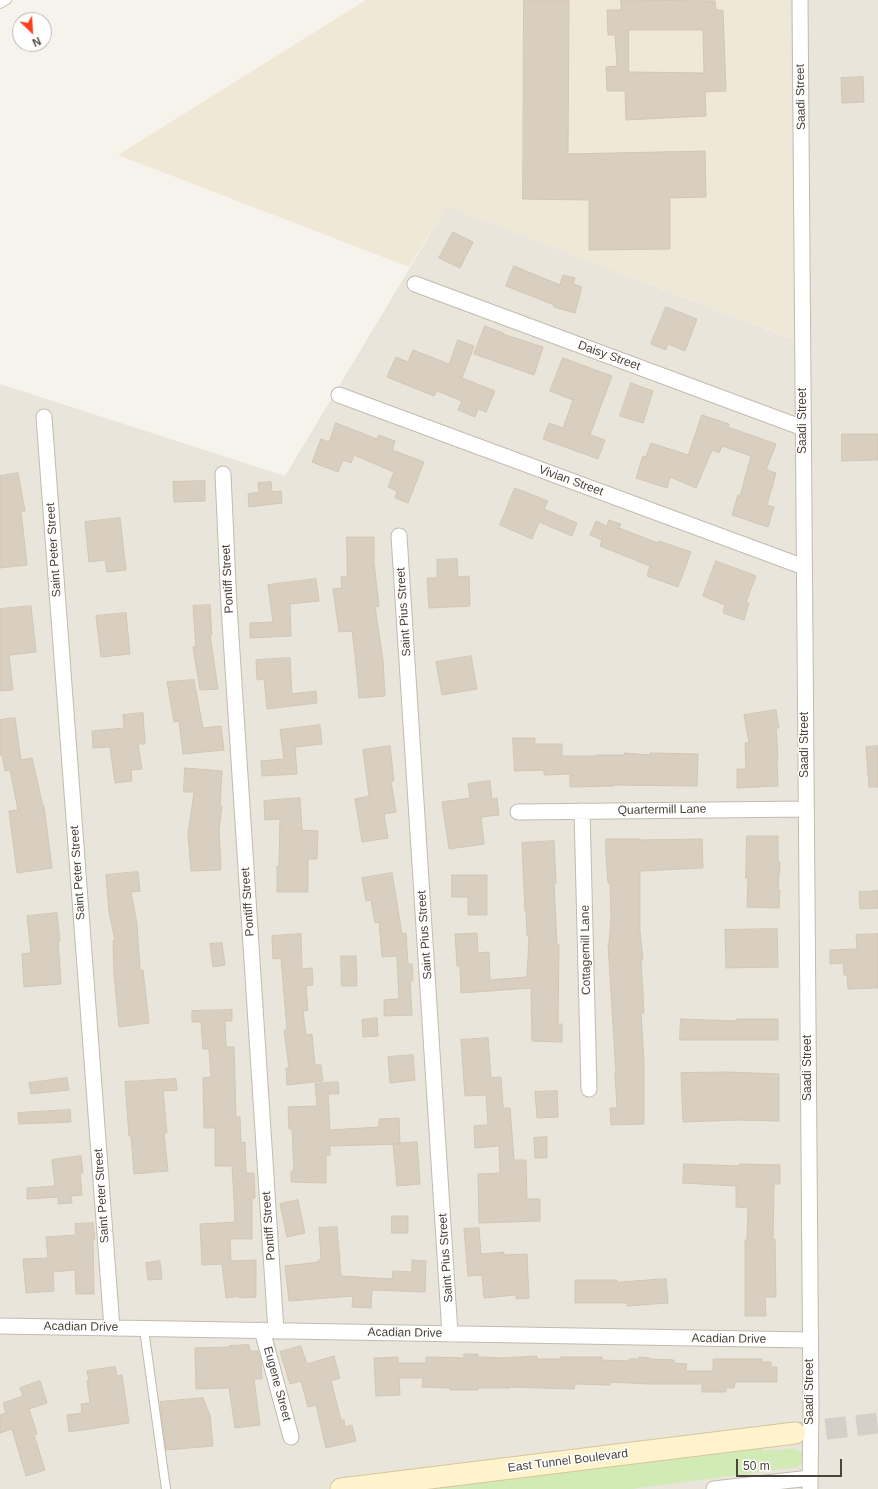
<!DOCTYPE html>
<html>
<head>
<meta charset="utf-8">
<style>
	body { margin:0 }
	#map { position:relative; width:878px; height:1489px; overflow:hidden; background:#f6f3ec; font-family:Arial,sans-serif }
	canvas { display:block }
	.north { position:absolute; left:12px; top:12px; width:40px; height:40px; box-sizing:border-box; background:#fff; border:1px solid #b7b4b0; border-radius:50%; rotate:155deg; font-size:11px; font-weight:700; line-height:16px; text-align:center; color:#4b4439 }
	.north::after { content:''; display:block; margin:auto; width:14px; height:18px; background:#fc3f1d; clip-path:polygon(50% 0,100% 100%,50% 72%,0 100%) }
	.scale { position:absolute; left:736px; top:1459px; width:106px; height:18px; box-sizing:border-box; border:2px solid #4b4439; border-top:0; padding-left:5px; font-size:12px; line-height:14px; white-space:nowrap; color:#4b4439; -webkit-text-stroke:3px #fff; paint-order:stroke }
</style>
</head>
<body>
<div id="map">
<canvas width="878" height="1489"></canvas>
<div class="north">N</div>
<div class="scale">50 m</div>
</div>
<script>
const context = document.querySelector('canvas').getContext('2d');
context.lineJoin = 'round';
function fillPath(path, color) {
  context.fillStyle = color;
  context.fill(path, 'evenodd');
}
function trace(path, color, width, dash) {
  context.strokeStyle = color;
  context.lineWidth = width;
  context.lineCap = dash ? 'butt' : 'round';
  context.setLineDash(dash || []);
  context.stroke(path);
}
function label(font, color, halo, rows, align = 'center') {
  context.font = font + ' Arial,sans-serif';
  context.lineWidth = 3;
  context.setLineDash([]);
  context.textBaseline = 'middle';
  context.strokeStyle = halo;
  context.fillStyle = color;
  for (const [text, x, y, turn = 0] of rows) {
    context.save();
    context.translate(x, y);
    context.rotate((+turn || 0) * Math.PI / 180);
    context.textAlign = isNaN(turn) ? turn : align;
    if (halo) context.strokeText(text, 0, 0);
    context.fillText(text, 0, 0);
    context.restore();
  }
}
const residential = new Path2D(`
	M789 0H878V1489H0V384L285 476 447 206 794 340Z`);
const education = new Path2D(`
	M366 0H789L795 340 447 206 409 267 118 155Z`);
const green = new Path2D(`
	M762 1448V1451L796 1448V1451H805L804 1460 798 1467 632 1489H428Z`);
const building = new Path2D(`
	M524 0H569L568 154 705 151 706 197 670 198V249L589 250V200L523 199Z
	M621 0 715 1 716 10H723L726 91 705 92 706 116 626 120 625 91H607L606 67 617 66 615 35H608L607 10H621ZM629 30H703L704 73 629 72Z
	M863 77 864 102 842 103 841 78Z
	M453 232 473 242 460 268 439 258Z
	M514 266 560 285 563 275 575 278 573 284 582 287 575 313 554 307V305L506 286Z
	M666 307 697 319 685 351 668 344 666 350 651 344Z
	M485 326 503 333V334L543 347 534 375 474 354Z
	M458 340 474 346 462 378 495 391 486 412 478 409 475 417 458 410 462 401 437 391 434 396 387 377 396 357 408 362 413 350 449 364Z
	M563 358 612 376 590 435 605 440 598 459 543 439 549 423 563 428 573 400 550 391Z
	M631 383 653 391 643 423 620 416Z
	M702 415 729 424 728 427 776 444 766 470 776 473 767 505 774 507 768 527 732 515 738 495 740 496 751 456 722 446 719 453 712 450 696 488 670 477 667 488 636 478 643 456 646 457 651 443 688 455Z
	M336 423 377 439 379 435 395 441 392 450 424 462 408 503 395 498 397 491 388 487 394 472 354 455 351 463 343 460 338 472 312 462 321 439 329 442Z
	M842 434H878V460L842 461Z
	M18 473 25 511H21L27 565 0 568V476Z
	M205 481V501L174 502 173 482Z
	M271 482 272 492 281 491 282 503 249 507 248 494 259 492 258 483Z
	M515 488 548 501 544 509 577 523 572 536 539 522 532 539 500 525Z
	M120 518 126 570 107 572 105 560 89 562 85 522Z
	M609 520 621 524 619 528 658 543 659 541 691 552 678 587 647 576 650 566 600 546 602 540 590 535 596 521 607 526Z
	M347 537H374V563L379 606 375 607 383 660 385 696 359 698 355 654 352 631 339 632 333 589 342 588 341 577 347 576Z
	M457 559 458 577 469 576 470 606 429 608 427 578H437V560Z
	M716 561 756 576 746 602 749 603 744 620 723 613 725 605 703 596Z
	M316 579 319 601 290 604 291 636 250 638V623L273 622 268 585Z
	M210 605 212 635H210L218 689 200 690 193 647H196L193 606Z
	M31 606 36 652 9 655 13 690 0 691V609Z
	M126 613 130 654 101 657 96 616Z
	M471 656 477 689 442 695 436 662Z
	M290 658 292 694 316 691 317 703 267 709 264 679 257 680 256 660Z
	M194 680 203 728 221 726 224 750 183 754 179 721 174 722 167 682Z
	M776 710 779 728H776L778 759H777L778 786 737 788V769H746L745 743H749L744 715Z
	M143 713 145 744H138L142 769 131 770 132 781 115 783 110 747 93 748 92 731 124 728 123 715Z
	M15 718 21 760 32 758 43 806H44L52 868 17 873 9 811 18 810 10 770 5 771 2 755H0V720Z
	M320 725 322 744 295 747 297 774 262 776 261 761 284 759 280 730Z
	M513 738H535V744H562V756H596V755H624V753L650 755V753L698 754 697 786 614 785V786L570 787V774L544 775V770L515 771Z
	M390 746 394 781H391L396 812 384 814 388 838 362 842 355 799 369 796 363 750Z
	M878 746V787H869L866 747Z
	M185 768 222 771 220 805 222 806 219 830 221 870 191 871 188 834 194 792H184Z
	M490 781 492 799 497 798 499 815 481 817 484 844 449 849 442 802 470 798 468 784Z
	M300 798 302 830 318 831 317 859H308V892H277V866H279L280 819 265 820 264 801Z
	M747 836H778V862H780L778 890H780L779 908 747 907 748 878H746Z
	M606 839H640V840L702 839 703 868 640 871V931L643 959H641L644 1013H641L644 1062V1124L611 1125 610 1108H617L615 1073H616L608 944H609L611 916 610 883H608L606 856Z
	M554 841 556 883H554L557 945H559L558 1024H562V1042L532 1041 531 988 461 993 460 966H457L455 934 477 933 478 953 489 952 490 980 527 977 529 936H527L526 911H525L522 843Z
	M138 872 140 891 131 892 137 924 140 970H143L149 1023 119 1027 114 973 113 941 115 940 109 912 106 875Z
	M392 873 402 934 406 933 408 964H412L413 981H410L412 1015 384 1016V1000L399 999 397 956 382 957 379 922 375 923 371 900 366 901 362 878Z
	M452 875H487V915H468V897H452Z
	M878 891V908L860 909 859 892Z
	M57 913 60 941H58L61 984 24 987 22 954 31 953 27 916Z
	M777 929 778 967 726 968 725 930Z
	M301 934 302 969 312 968 313 985 306 986 308 1010 303 1011 306 1035 312 1034 315 1065H321L323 1081 287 1085 286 1068H289L284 1030H287L281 958 273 959 272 936Z
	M878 934V988L848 989 847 975H844L843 963 830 964V950L857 949 856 935Z
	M222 943 225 965 213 967 210 944Z
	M341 956H356L357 986H342Z
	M232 1010V1021H225L226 1047H234L236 1117H240L241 1143 245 1142 246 1173H254L255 1198H252V1239H230L231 1261 256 1260V1297L239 1298V1296L226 1298 222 1264 202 1265 200 1224 235 1222 234 1199 232 1166H215V1128H204L203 1078 211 1077 209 1049H203L201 1022H192V1011Z
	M377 1018 378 1036 363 1037 362 1020Z
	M681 1019 737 1021V1019H778V1040H680Z
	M488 1038 491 1078 501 1077 503 1108H510L514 1160H526L527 1199H540V1221L479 1223 478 1174 500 1173 499 1146 475 1148 474 1126 488 1125 486 1095 465 1096 461 1040Z
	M413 1055 415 1080 390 1083 388 1057Z
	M728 1072 779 1074V1121L738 1120 683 1122 681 1073Z
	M67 1078 69 1090 31 1094 29 1083Z
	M176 1079 177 1090 163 1091 167 1133H164L168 1171 134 1174 131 1136H129L125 1082Z
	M338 1082 339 1094H328L330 1130 379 1127V1119L399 1118 400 1144 330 1146V1155H326V1183L291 1182V1171H294L292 1129H289L288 1107 317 1106 315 1084Z
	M557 1091 558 1117 537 1118 535 1092Z
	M70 1110 71 1122 19 1124 18 1113Z
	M547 1137V1158H535L534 1138Z
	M417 1142 420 1184 397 1186 393 1144Z
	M81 1156 83 1173H80L82 1195 71 1196 72 1203 58 1204V1197L27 1199V1188L55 1186 52 1160Z
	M684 1164 739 1166V1164L780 1165V1184H774L773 1239H775L776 1297H765L766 1316H745V1240H747L748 1208 736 1207V1186L683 1183Z
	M298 1200 305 1233 287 1237 280 1204Z
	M392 1216H408V1233H392Z
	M93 1223 95 1239H93L94 1294H76L75 1270 53 1272 54 1291 26 1293 23 1259 48 1258 46 1237 76 1235 75 1224Z
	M337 1227 341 1276 392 1279 393 1271 412 1272V1260L426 1261 425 1292 372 1290 371 1308 352 1307 353 1296 289 1301 285 1266 319 1262 318 1260H321L319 1228Z
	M479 1228 481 1254 504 1252V1255L527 1254 529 1298 516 1299V1295L484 1298 482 1275 468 1276 464 1229Z
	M160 1261 162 1279 148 1280 146 1263Z
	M666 1279 668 1303 627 1306V1303H575V1280H617V1282Z
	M249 1345 250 1351H258L261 1362 262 1379H254L260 1425 235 1428 229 1388 196 1389 195 1348 230 1347V1346Z
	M301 1346 307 1364 334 1356 340 1378 331 1381 341 1420H344L345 1427 352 1425 356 1441 326 1448 316 1405 308 1407 301 1381 290 1384 280 1352Z
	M464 1354H478V1357L503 1358 537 1356V1359H560V1357H602V1360L629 1361V1359H639V1357L650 1358V1359L674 1360V1363L687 1364 686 1371H713V1359H762V1362H771V1367H777V1382H735L734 1388H726V1392H702V1384H648L611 1382 610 1385 575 1384 574 1389 510 1387V1388H478V1390H450V1388L422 1387 423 1378H399L400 1395 376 1396 374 1358 398 1357V1363H426V1357L464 1358Z
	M115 1367 117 1376 122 1375 129 1423 69 1432 67 1415 82 1413 81 1404 90 1403 87 1381 89 1380 87 1371Z
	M40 1381 47 1403 29 1409 37 1434 34 1435 45 1470 26 1476 12 1429 0 1433V1415L6 1413 3 1403 23 1396 20 1388Z
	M203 1398 210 1415 213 1446 166 1450 160 1402Z`);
const secondaryTunnel = new Path2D(`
	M795 1433 878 1423`);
const service = new Path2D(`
	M0 4 7 0
	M144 1329 166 1489`);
const minor = new Path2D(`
	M800 0 811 1405 810 1489
	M415 284 803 428
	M339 395 804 567
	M44 417 112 1328
	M223 474 229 606 276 1331
	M399 536 450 1334
	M582 811 589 1089
	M518 812 806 809
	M0 1326 810 1340
	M262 1330 291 1437
	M714 1489 810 1478`);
const secondary = new Path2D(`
	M341 1489 795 1433`);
const streetNames = [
	["Saadi Street",801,97,-91],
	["Daisy Street",609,356,20],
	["Saadi Street",803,421,-90],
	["Vivian Street",571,481,20],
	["Saint Peter Street",54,550,-94],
	["Pontiff Street",228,579,-93],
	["Saint Pius Street",404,612,-94],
	["Saadi Street",805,745,-90],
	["Quartermill Lane",662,810,-1],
	["Saint Peter Street",78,873,-94],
	["Pontiff Street",248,902,-94],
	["Saint Pius Street",425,935,-94],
	["Cottagemill Lane",586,950,-91],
	["Saadi Street",808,1068,-90],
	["Saint Peter Street",102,1196,-94],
	["Pontiff Street",269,1226,-94],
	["Saint Pius Street",446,1258,-94],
	["Acadian Drive",81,1327,1],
	["Acadian Drive",405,1333,1],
	["Acadian Drive",729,1339,1],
	["Eugene Street",277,1384,75],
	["Saadi Street",810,1392,-90],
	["East Tunnel Boulevard",568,1461,-7]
];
fillPath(residential, '#eae5da');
fillPath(education, '#efe8d6');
fillPath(green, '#d2eab5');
fillPath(building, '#d8cfc1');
trace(building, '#d3c7b4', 1);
trace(secondaryTunnel, '#d4d0c8', 21, [21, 10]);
trace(service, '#c2bbae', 10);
trace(minor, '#c2bbae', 17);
trace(secondary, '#d6c79b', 23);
trace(service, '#fff', 8);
trace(minor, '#fff', 15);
trace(secondary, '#fff3cd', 21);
label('12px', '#4b4439', '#fff', streetNames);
</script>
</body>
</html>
